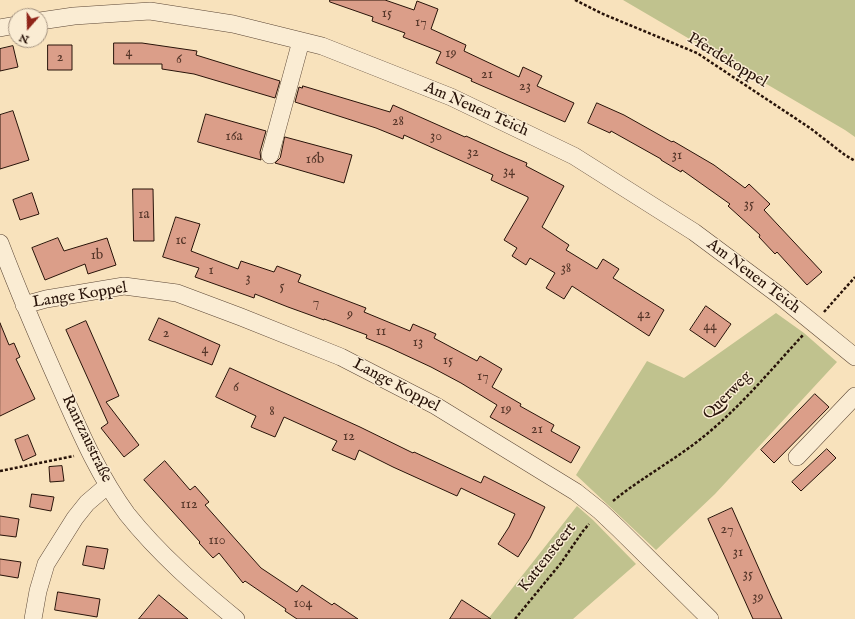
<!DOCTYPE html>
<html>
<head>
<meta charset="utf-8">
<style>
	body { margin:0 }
	#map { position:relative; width:855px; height:619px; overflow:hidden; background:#f8e2bc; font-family:"IM FELL English",serif }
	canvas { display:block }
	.north { position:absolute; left:8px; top:8px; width:40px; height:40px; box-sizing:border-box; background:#faecd3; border:1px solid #a69582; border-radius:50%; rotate:200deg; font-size:11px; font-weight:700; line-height:16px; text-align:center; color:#281309 }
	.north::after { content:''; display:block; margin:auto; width:14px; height:18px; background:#8f2418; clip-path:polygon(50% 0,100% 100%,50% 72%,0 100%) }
</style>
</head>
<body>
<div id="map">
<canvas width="855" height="619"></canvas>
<div class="north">N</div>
</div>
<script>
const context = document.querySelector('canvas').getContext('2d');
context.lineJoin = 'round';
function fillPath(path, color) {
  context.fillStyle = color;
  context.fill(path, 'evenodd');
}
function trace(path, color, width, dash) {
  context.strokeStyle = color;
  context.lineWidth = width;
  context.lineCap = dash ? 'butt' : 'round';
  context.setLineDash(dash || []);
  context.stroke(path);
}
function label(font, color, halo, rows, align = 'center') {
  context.font = font + ' "IM FELL English",serif';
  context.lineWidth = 3;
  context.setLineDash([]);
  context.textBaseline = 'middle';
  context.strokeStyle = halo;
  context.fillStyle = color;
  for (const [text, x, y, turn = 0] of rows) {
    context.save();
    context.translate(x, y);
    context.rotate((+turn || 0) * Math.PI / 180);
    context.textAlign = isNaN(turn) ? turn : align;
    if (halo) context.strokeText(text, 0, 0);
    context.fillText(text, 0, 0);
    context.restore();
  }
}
const green = new Path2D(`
	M623 0H855V137L845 130Z
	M776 313 804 333 837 362 715 494 656 550 576 475 647 361 684 378Z
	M577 506 593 520 636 564 573 619H488Z`);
const building = new Path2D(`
	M330 0H385L414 10 417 1 438 9 431 29 466 45 464 51 519 77 523 67 542 76 537 86 574 103 565 122 471 81 472 79 436 63 441 52 403 37 405 33 372 21 373 17 330 2Z
	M114 43H142L197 51 196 55 280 81 275 98 194 74 162 69V64H114Z
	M48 45H72V70H48Z
	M13 46 18 67 0 71V49Z
	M303 86 390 112 393 105 465 137 466 136 508 155 527 163 526 166 564 186 542 227 569 245 566 250 597 269 603 259 619 269 613 278 664 310 649 336 572 286 564 299 546 288 555 273 530 258 526 265 512 256 517 248 504 240 528 199V197L491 180 493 175 404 135 403 139 376 128 295 102 299 87 302 88Z
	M597 103 624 115 672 142 673 141 714 165 745 188 749 184 770 204 764 210 822 272 807 285 777 252 775 254 759 237 760 235 728 206 730 204 682 170 681 172 661 160V159L611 131 610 133 588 123Z
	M13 111 29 160 0 169V115Z
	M206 114 266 131 260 152 261 160 198 142Z
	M285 137 352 155 344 183 275 163 280 158Z
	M133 189H153L154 241H134Z
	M32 193 39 214 20 220 13 200Z
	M176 217 200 224 191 251 238 269 241 261 274 272 277 266 301 275 298 282 366 308 364 312 410 331 413 324 436 334 434 338 477 361 480 356 502 369 492 387 521 404 520 406 554 425 551 431 580 447 571 463 490 417 497 405 461 383 431 367 388 347 366 338 367 335 324 319V320L288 307 255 294 254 298 195 277 199 268 163 257Z
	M58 238 64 251 107 238 116 265 88 274 85 264 45 280 32 248Z
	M706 306 731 324 715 347 690 330Z
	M159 318 220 345 212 365 149 340Z
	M86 321 119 396 106 402 139 445 124 457 101 428 108 423 66 330Z
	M0 323 9 345 14 343 20 357 16 359 35 399 0 416Z
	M230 368 360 427 413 453 414 452 481 483 484 476 545 507 530 538 518 557 498 544 509 527 515 514 461 488 457 496 393 467 359 450 355 460 332 450 337 441 284 417 275 437 251 427 256 416 216 397Z
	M815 394 829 407 774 463 761 450Z
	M28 435 36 455 23 461 15 440Z
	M827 449 836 458 801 491 792 482Z
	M165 461 190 490 195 486 209 502 205 505 261 568 297 592 302 585 332 605 334 603 358 619H297L285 611 286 609 245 581 243 583 219 553 213 558 199 543 200 542 144 480Z
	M62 466 64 481 50 482 49 467Z
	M32 494 54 497 51 511 30 507Z
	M732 508 772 598 782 619H753L708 519Z
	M0 516 19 519 16 537 0 535Z
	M87 546 108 549 104 569 83 565Z
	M0 559 21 562 18 578 0 575Z
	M58 592 100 599 97 617 55 610Z
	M159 595 188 619H139Z
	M462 600 491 619H450Z`);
const path = new Path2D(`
	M575 0 603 14 697 53 810 128 845 155 855 161
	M824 312 855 277
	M0 471 74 456
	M613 501C640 479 671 462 698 441 737 411 769 372 803 335
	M515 619 561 563 583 531 589 524`);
const minor = new Path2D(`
	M40 21 74 16 150 11 233 24 322 46 451 97 574 156 694 232 780 296 855 357
	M0 28 16 25
	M270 155 301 41
	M0 243C19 293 40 342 62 391 81 434 99 476 127 514 159 554 197 587 236 619
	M24 305 46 299 124 286 177 293 241 317 341 357 436 406 576 492 600 511 619 529 710 619
	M797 457 855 396
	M33 619 38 591 46 564 75 518 87 503 108 485`);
const numberNames = [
	["15",387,14],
	["17",421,23],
	["4",129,53],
	["19",451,54],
	["2",60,58],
	["6",179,60],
	["21",487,75],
	["23",525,87],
	["28",398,122],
	["16a",234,137],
	["30",436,137],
	["32",473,153],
	["31",677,156],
	["16b",315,160],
	["34",509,172],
	["35",749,205],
	["1a",144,215],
	["1c",181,241],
	["1b",97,256],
	["38",566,269],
	["1",211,271],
	["3",248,279],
	["5",282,287],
	["7",316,303],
	["9",350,315],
	["42",644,315],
	["44",710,327],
	["11",381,332],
	["2",166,334],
	["13",418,343],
	["4",205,350],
	["15",448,361],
	["17",483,377],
	["6",236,388],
	["19",506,410],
	["8",272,412],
	["21",537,430],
	["12",349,437],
	["112",189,505],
	["27",727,530],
	["110",217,541],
	["31",738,553],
	["35",748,575],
	["39",758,598],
	["104",303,604]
];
const streetNames = [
	["Pferdekoppel",727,61,31],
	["Am Neuen Teich",476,110,24],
	["Am Neuen Teich",753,277,37],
	["Lange Koppel",80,296,-9],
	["Lange Koppel",396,386,28],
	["Querweg",728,396,-45],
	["Rantzaustraße",86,439,64],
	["Kattensteert",548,558,-52]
];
fillPath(green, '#c0c28e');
fillPath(building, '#db9e89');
trace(building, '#281309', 1);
trace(minor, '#5c4736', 18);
trace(path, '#281309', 2.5, [3, 2]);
trace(minor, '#faecd3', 17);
label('14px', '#553629', null, numberNames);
label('16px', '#281309', '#faecd3', streetNames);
</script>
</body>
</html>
